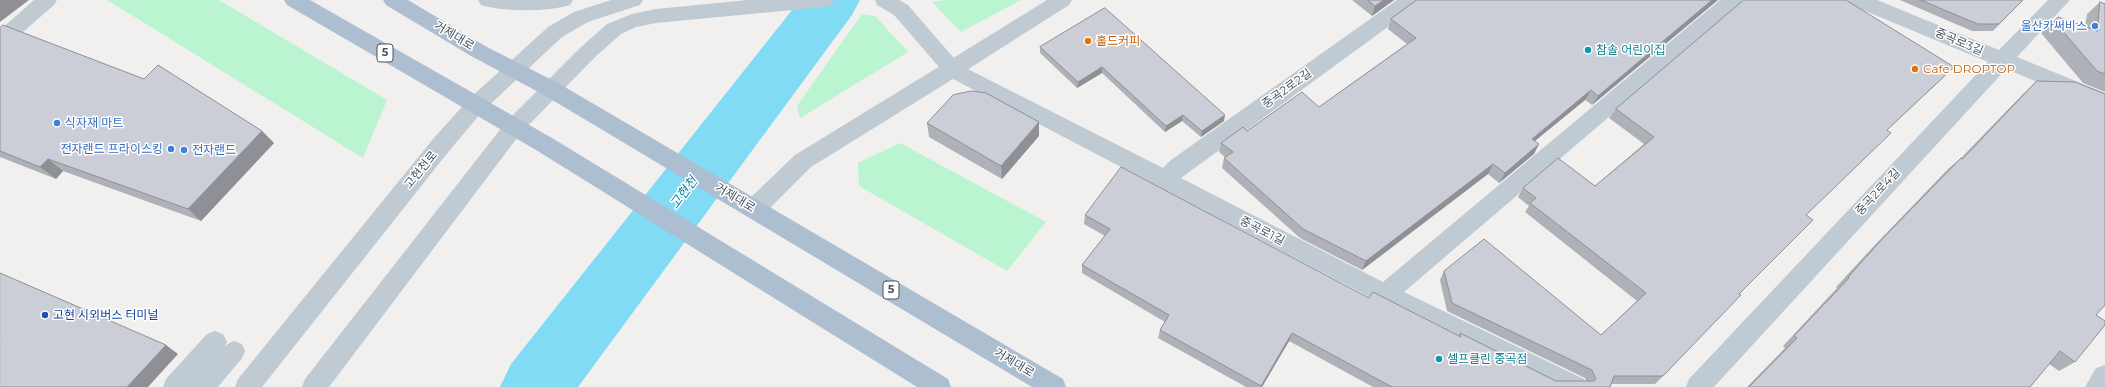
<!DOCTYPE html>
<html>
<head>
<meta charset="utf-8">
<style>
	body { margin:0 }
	canvas { display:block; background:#f2f0ef }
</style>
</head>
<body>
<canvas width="2105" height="387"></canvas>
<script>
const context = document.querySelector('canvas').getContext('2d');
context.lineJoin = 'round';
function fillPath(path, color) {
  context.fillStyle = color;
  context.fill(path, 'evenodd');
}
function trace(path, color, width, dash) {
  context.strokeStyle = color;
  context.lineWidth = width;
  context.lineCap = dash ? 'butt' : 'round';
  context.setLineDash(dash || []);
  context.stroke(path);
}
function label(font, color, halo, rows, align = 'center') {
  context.font = font + ' Montserrat,"Noto Sans KR",sans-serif';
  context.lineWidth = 3;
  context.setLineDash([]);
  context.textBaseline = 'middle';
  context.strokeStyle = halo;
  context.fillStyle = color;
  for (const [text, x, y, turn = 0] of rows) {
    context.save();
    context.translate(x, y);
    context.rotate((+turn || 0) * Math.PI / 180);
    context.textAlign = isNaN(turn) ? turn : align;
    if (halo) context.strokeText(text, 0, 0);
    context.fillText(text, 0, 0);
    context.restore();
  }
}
const green = new Path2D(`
	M107 0H219L387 100 363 158Z
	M944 0H1021L961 32 932 2Z
	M862 14 875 16 908 52 800 118 797 106Z
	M900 143 1046 222 1007 271 859 186 858 163Z`);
const river = new Path2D(`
	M800 0H860L852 15 578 387H500L511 364Z`);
const service = new Path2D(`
	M875 0H899L908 5 959 64 962 69 959 74 952 76 945 74 894 15 877 5Z
	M234 341 242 344 245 351 242 358 218 387H191C198 373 220 346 234 341Z`);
const pedestrian = new Path2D(`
	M215 331 223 334 227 342 223 350 191 387H163L166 379 207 334Z`);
const minor = new Path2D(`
	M34 0H57L54 5 7 46 0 49V30Z
	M1397 0H1421L1418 5 1181 178 1383 282 1720 0H1743L1740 5 1404 292 1584 379 1587 387H1550L1377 301 953 79 811 167 762 216 754 218 746 216 743 209 746 202 795 155 945 63 952 61 1163 168 1171 160Z
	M1848 0H1877L1999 50 2048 0H2070L2017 57 2105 93V110L2006 69 1714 387H1686L1689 379 1988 62 1851 5Z
	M2105 365V387H2085L2096 368Z`);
const tertiary = new Path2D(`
	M478 0H573L570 5C548 12 503 12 481 5Z
	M611 0H643L640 5 588 22 562 37 482 112 449 151 262 387H235L238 379 433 139 468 100 548 27 574 12Z
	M748 0H834L831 5 824 7 656 23 636 27 621 34 595 57 520 134 329 387H302L305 379 506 122 581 47 607 24 632 14 656 9Z
	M1047 0H1072L1069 5 959 75 952 77 945 75 942 69 945 63Z`);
const primary = new Path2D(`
	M284 0H310L552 138 948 379 951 387H917L536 150 287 5Z
	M383 0H408L485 46 558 83 1063 379 1066 387H1032L544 95 471 56 386 5Z`);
const wall = new Path2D(`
	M1352 0H1394L1372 16Z
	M1417 0H1718L1592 105 1585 100 1535 141 1534 154 1499 183 1488 174 1362 270 1300 238 1222 168 1224 158 1225 157 1219 152 1221 143 1247 131 1319 107 1407 44 1388 29 1391 19Z
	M1900 0H2023L1993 31H1972Z
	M2100 2 2105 4V92L2083 83 2041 33 2058 17 2085 27 2087 14Z
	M1105 8 1224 121 1201 137 1182 121 1165 132 1102 73 1077 88 1040 53V47Z
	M0 28 262 131 274 143 201 221 63 171 56 179 0 157Z
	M1944 77 1887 130 1806 215 1739 294 1663 376 1655 384H1611L1610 387H1373L1289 341 1262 387H1246L1158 338 1160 330 1165 322 1082 273V265L1105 236 1084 224 1085 215 1369 298 1459 336 1460 333 1556 381H1586L1585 378 1447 311 1440 280 1444 271 1601 335 1637 301 1525 212 1529 206 1518 197 1523 188 1595 186 1644 144 1609 118 1616 109Z
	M2037 81 2096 315 2075 362 2059 371 2049 364 2030 387H1747L1785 348 1783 346 1837 288 1836 287 1873 247 1948 169 1961 158 2024 93Z
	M1039 122V136L1002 179 929 137 927 123Z`);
const shadedWall = new Path2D(`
	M0 0H29L0 22Z
	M1384 0H1394L1372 16 1375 6Z
	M1712 0H1718L1592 105 1598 96Z
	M1102 67V73L1077 88 1078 82Z
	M1591 90 1585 100 1526 148 1532 139Z
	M1183 115 1182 121 1165 132 1166 126Z
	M1225 115 1224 121 1201 137 1202 131Z
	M1039 122V136L1002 179 1001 166Z
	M262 131 274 143 201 221 188 209Z
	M1539 144 1534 154 1499 183 1505 173Z
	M48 159 63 171 56 179 40 167Z
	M1493 164 1488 174 1362 270 1366 261Z
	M1292 333 1289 341 1262 387H1261Z
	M166 345 178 354 148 387H127Z`);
const building = new Path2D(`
	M1368 0H1384L1375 6Z
	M1417 0H1712L1598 96 1591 90 1532 139 1539 144 1505 173 1493 164 1366 261 1303 229 1224 158 1233 152 1221 143 1243 127 1247 131 1302 92 1319 107 1416 38 1391 19Z
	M1744 0H1846L1954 67 1887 130 1891 133 1806 215 1813 220 1739 294 1741 295 1663 376H1614L1610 387H1392L1292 333 1261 386 1160 330 1169 315 1082 265 1110 229 1085 215 1121 167 1369 298 1373 292 1461 337 1460 333 1556 381H1594L1596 379 1592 370 1452 303 1444 271 1484 239 1601 335 1646 293 1530 203 1536 198 1523 188 1558 158 1595 186 1654 137 1616 109Z
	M1921 0H2023L1999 24H1978Z
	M2100 2 2105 4V74L2097 71 2054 21 2058 17 2097 31Z
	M1105 8 1225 115 1202 131 1183 115 1166 126 1102 67 1078 82 1040 47Z
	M3 25 144 79 158 65 262 131 188 209 48 159 40 167 0 151V28Z
	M2037 81 2075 82 2105 94V305L2096 315 2105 321V325L2075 362 2060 351 2030 387H1749L1797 338 1794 336 1849 278 1848 277 1885 236 1961 158 1962 159Z
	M972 91 986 93 1039 122 1001 166 927 123 953 95Z
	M0 273 166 345 127 387H0Z`);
const markers = [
	[2095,26,4,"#3f7fe0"],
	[1088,41,4,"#e8710a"],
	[1588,50,4,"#0f9aa8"],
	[1915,69,4,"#e8710a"],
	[57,123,4,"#3f7fe0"],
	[171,149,4,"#3f7fe0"],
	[184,150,4,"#3f7fe0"],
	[45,315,4,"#1a4fb4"],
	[1439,359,4,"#0f9aa8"]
];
const shields = [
	[385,53,16],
	[891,290,16]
];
const shieldNames = [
	["5",385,53],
	["5",891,290]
];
const shopNames = [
	["울산카써비스",2087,26],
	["식자재 마트",65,123,"left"],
	["전자랜드 프라이스킹",163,149],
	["전자랜드",192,150,"left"]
];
const streetNames = [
	["거제대로",454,36,31],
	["중곡로3길",1959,42,23],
	["중곡2로2길",1287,89,-36],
	["고현천로",421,170,-51],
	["중곡2로4길",1878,192,-47],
	["거제대로",735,198,31],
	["중곡로1길",1262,231,27],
	["거제대로",1014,363,31]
];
const foodNames = [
	["홀드커피",1096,41],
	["Cafe DROPTOP",1923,69]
];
const cultureNames = [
	["참솔 어린이집",1596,50],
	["셀프클린 중곡점",1447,359]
];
const transitNames = [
	["고현 시외버스 터미널",53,315]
];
const waterNames = [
	["고현천",684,193,-53]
];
fillPath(green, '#baf4d1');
fillPath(river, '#82dbf5');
fillPath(service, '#bfcad3');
fillPath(pedestrian, '#bfcad3');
fillPath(minor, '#bfcad3');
fillPath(tertiary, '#bfcad3');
fillPath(primary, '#adbed1');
fillPath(wall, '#afb1b8');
fillPath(shadedWall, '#8e9096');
fillPath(building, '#cbced6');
trace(building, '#8e9096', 1);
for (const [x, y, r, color] of markers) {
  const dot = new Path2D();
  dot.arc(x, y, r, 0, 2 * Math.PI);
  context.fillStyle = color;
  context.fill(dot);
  trace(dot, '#fff', 1.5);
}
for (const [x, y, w] of shields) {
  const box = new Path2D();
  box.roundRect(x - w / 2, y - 9, w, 18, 3);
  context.fillStyle = '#fff';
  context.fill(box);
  trace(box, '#46535f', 1);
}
label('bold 11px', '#46535f', null, shieldNames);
label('12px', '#366cbe', '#fff', shopNames, 'right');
label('12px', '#46535f', '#fff', streetNames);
label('12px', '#c56008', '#fff', foodNames, 'left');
label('12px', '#0d838f', '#fff', cultureNames, 'left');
label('12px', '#164399', '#fff', transitNames, 'left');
label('italic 13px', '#037b9f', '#fff', waterNames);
</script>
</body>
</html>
